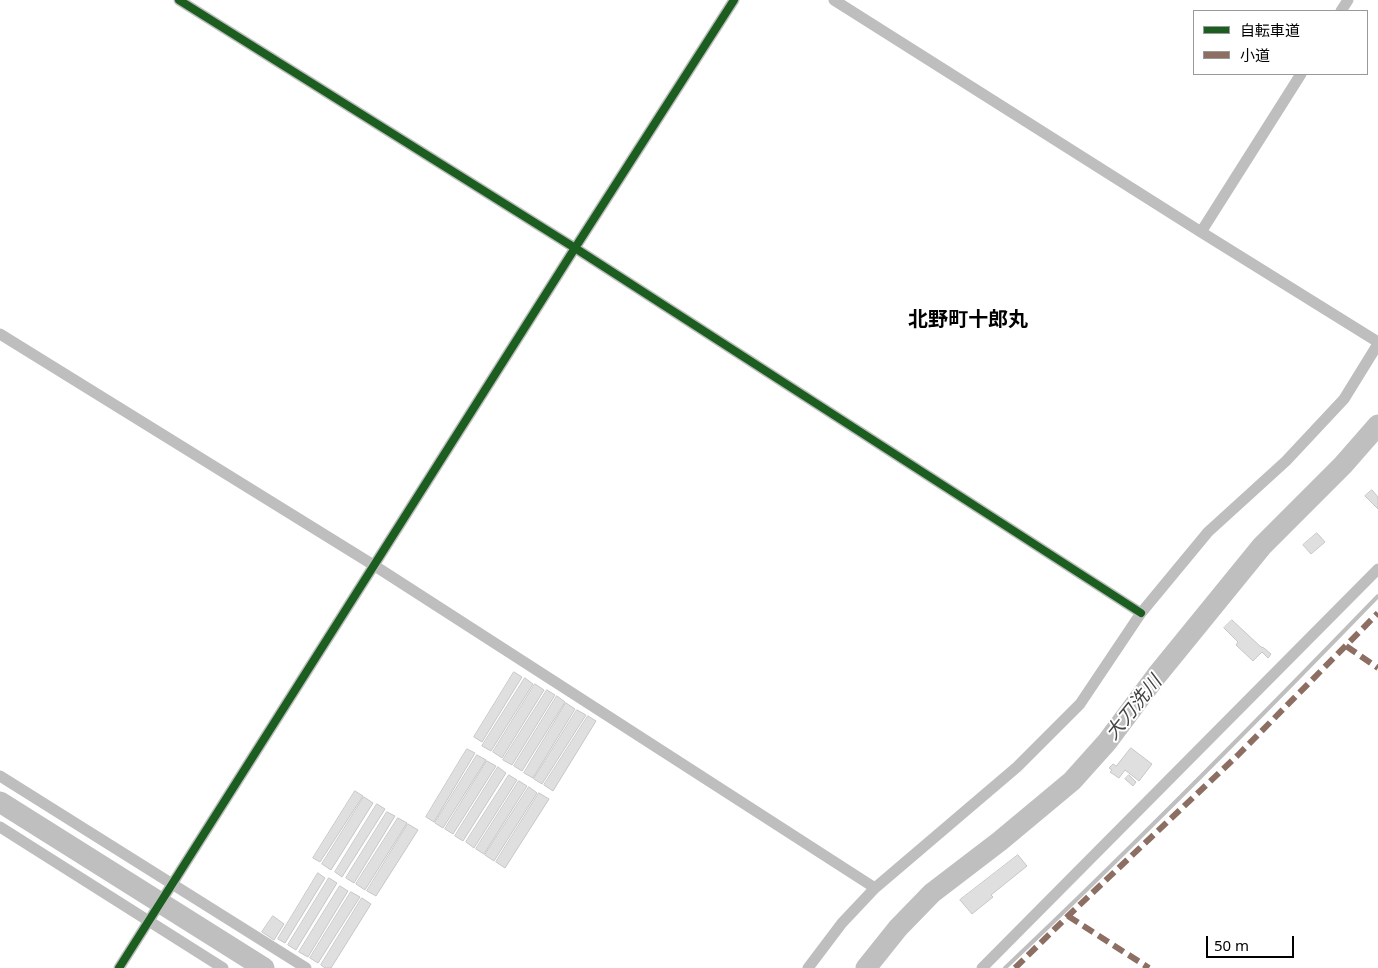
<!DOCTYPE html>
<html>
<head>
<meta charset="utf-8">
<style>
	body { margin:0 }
	#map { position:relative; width:1378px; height:968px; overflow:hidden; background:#fff; font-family:"Noto Sans","Noto Sans JP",sans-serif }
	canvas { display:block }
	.legend { position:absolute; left:1193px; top:10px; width:175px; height:65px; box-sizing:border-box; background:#fff; border:1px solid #999; margin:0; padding:6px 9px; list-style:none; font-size:15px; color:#000 }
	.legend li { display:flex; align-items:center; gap:10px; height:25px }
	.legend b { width:25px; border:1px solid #999 }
	.scale { position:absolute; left:1206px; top:936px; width:88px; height:22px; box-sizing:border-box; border:2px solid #000; border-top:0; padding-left:6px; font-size:15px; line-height:18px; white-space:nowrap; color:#000; -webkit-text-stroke:4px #fff; paint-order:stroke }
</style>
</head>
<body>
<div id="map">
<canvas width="1378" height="968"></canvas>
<ul class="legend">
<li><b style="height:6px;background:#1b5e20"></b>自転車道</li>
<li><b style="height:6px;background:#8d6e63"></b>小道</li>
</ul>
<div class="scale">50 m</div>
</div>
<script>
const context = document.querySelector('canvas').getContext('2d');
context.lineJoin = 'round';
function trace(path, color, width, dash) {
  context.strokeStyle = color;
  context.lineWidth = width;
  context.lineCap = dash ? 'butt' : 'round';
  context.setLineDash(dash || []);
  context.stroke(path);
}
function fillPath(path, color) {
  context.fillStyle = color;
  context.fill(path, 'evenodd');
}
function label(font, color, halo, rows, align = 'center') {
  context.font = font + ' "Noto Sans","Noto Sans JP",sans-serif';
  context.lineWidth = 4;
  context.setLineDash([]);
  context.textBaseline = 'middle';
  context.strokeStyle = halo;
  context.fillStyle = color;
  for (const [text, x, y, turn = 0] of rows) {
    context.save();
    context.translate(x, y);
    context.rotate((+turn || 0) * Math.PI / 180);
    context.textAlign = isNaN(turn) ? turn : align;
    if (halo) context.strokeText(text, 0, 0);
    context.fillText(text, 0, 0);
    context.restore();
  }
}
const stream = new Path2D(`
	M1005 968C1133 847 1256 722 1378 596`);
const river = new Path2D(`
	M0 802 264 968
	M866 968 898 928 932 893 1000 841 1072 781 1107 742 1157 675 1262 546 1343 465 1378 425`);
const building = new Path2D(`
	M1372 490 1378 497V509L1365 496Z
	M1317 533 1325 542 1311 554 1303 545Z
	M1232 620 1261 647 1264 648 1271 654 1268 658 1262 652 1253 661 1236 645 1238 642 1224 628Z
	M514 672 522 677 482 742 474 737Z
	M525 678 533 684 491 751 482 746Z
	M535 684 544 690 502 758 493 752Z
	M547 690 555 695 512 765 503 760Z
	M557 696 565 702 522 771 514 766Z
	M566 703 575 709 533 778 524 773Z
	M577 710 586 715 542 784 534 779Z
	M588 716 596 721 553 791 544 785Z
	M1131 748 1152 764 1139 781 1125 770 1119 778 1110 772 1112 770 1109 768 1113 764 1116 766Z
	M467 749 475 753 434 822 426 817Z
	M477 755 486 760 443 828 435 823Z
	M487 761 496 766 453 834 445 829Z
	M498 767 506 773 463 841 455 836Z
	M509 775 517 780 474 848 466 842Z
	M1129 775 1136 782 1133 786 1125 779Z
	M519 781 527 786 484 854 476 849Z
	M529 787 537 793 494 861 485 855Z
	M355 791 363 796 320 862 313 858Z
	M539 793 549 799 505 868 496 862Z
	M364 797 373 803 331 870 322 864Z
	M377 804 385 809 342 877 335 872Z
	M387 812 395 816 354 883 346 878Z
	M398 818 407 823 365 890 356 884Z
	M408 824 418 830 376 896 367 891Z
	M1018 855 1027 866 991 895 993 897 972 914 960 900Z
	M318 873 325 878 285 943 278 939Z
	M329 878 337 883 296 950 288 945Z
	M340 886 348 891 308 957 299 952Z
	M351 892 360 897 318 963 310 958Z
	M362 898 371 904 331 968H325L321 965Z
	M273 916 284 924 274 940 262 932Z`);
const minor = new Path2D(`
	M179 0 575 248 1141 613
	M834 0 1201 232 1378 342
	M1341 11 1348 0
	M1201 232 1301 74
	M0 334 375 566 875 888
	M0 776 306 968
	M0 827 223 968
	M119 968 575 248 734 0
	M808 968 842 923 875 888 1017 767 1080 704 1141 613 1208 532 1286 461 1344 399 1378 344
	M982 968 1378 569`);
const quiet = new Path2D(`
	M1346 646 1378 668
	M1068 916 1149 968
	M1015 968 1068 916 1237 756 1378 613`);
const cycleway = new Path2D(`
	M179 0 575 248 1141 613
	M119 968 575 248 734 0`);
const waterNames = [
	["大刀洗川",1134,708,-51]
];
const quarterNames = [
	["北野町十郎丸",968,320]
];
trace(stream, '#bfbfbf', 4);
trace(river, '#bfbfbf', 21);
fillPath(building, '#dfdfdf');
trace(building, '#c7c7c7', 1);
trace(minor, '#bebebe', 11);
trace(quiet, '#8d6e63', 6, [12, 6]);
trace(cycleway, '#1b5e20', 8);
label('italic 19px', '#444', '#fff', waterNames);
label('bold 20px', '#000', '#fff', quarterNames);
</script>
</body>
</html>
